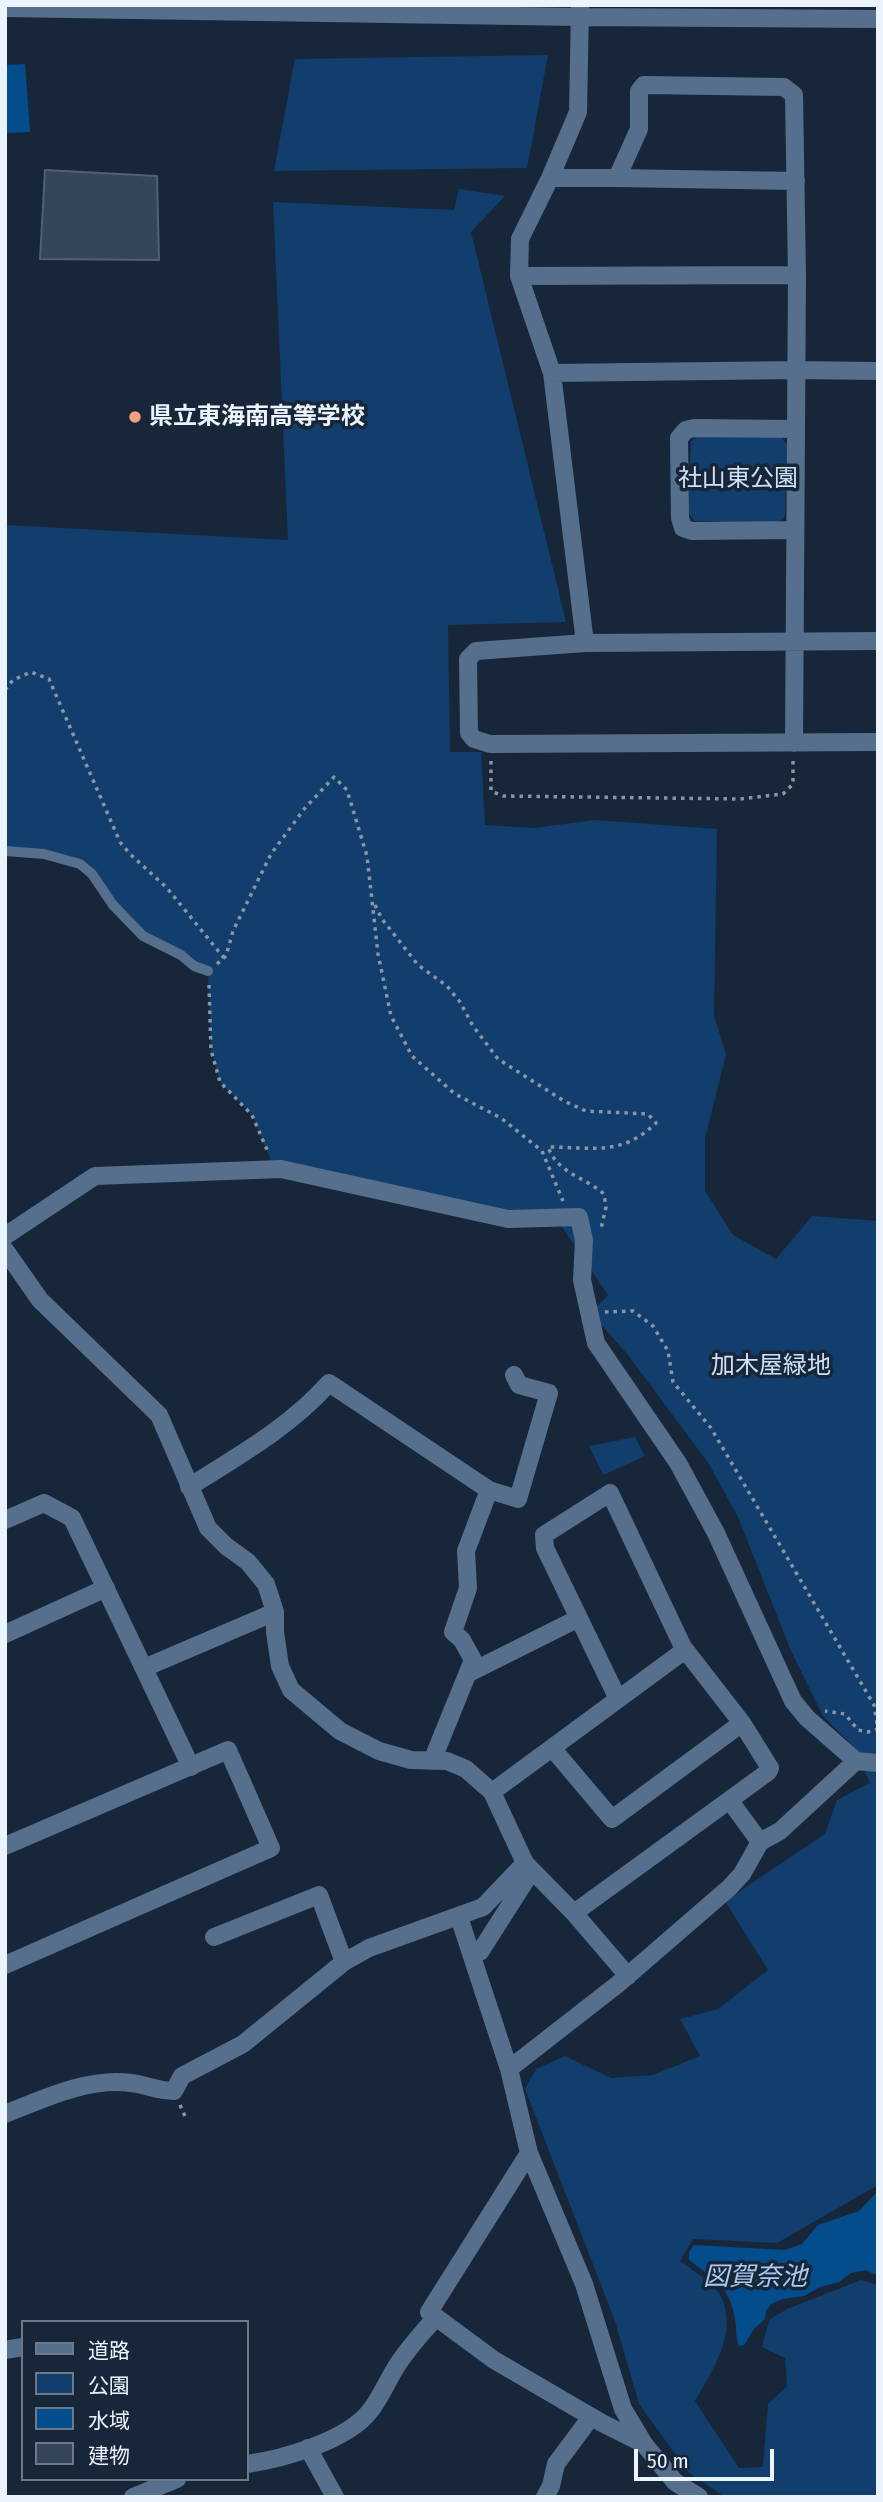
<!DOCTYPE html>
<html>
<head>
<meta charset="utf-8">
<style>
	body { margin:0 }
	#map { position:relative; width:883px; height:2502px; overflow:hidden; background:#172739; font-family:"Fira Sans Condensed","Noto Sans JP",sans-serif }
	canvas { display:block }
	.frame { position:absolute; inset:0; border:7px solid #ebf3fd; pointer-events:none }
	.legend { position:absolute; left:21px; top:2320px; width:228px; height:161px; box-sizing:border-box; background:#172739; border:2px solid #6c7987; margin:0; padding:9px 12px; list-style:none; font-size:21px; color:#ebf3fd }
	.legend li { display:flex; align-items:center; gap:14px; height:35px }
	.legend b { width:35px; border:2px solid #6c7987 }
	.scale { position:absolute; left:634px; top:2449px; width:140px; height:32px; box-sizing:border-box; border:4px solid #ebf3fd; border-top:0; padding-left:9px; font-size:21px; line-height:24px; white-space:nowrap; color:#ebf3fd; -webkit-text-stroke:5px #172739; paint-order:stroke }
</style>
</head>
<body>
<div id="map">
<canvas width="883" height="2502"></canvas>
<div class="frame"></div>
<ul class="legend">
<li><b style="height:9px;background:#556f8c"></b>道路</li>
<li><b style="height:19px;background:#113e6d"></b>公園</li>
<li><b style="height:19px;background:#034d8d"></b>水域</li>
<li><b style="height:19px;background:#35465a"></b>建物</li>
</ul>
<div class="scale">50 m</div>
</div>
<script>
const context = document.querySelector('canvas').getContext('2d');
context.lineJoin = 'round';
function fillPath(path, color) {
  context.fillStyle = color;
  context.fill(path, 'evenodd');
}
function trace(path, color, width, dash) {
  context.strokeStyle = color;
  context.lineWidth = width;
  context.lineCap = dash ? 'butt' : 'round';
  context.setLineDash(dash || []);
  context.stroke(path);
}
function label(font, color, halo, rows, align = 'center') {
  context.font = font + ' "Fira Sans Condensed","Noto Sans JP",sans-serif';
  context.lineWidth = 7;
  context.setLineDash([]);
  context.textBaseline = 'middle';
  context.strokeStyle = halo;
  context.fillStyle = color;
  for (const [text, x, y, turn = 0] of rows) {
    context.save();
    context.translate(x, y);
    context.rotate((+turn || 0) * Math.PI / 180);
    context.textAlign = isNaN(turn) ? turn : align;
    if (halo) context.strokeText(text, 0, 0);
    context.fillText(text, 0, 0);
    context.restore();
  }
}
const green = new Path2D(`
	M548 55 527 168 274 171 295 59Z
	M459 189 505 196 471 232 566 622 448 625 450 752H481L485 825 534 828 595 820 717 829 714 1016 726 1054 705 1138V1191L733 1235 776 1259 812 1216 878 1221V2185L777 2243 693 2239 680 2261C692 2270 711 2281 719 2293 740 2329 713 2370 695 2401L739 2468 763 2467 768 2404 787 2386 785 2358 762 2347 769 2320 787 2309 861 2280 878 2285V2497H725L689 2473 639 2404 615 2321 525 2089 536 2069 565 2056 611 2078 653 2075 700 2056 680 2019 718 2009 768 1970 725 1901 825 1834 837 1800 870 1783 852 1745 823 1716 791 1651 738 1517 709 1464 628 1355 591 1313 608 1295 558 1221 275 1170 252 1115 220 1082 211 1050 208 971 143 936 80 864 5 851V525L288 540 273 202 454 210Z
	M698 435 781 436 787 445 785 516 778 523 695 521 688 513 691 442Z
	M635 1437 645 1456 603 1475 589 1446Z`);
const water = new Path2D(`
	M25 64 30 132 5 133V65Z
	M878 2191V2276L866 2270 851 2273 839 2282 820 2287 804 2296 782 2299 771 2304 766 2311 765 2319 754 2329 744 2345 739 2346C735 2336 737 2329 735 2319 730 2287 713 2278 689 2260V2252L694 2245 785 2250 802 2244 818 2225 859 2211Z`);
const building = new Path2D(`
	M45 170 157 176 159 260 40 259Z`);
const path = new Path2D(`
	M5 690 13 680 31 672 49 679 120 842 130 854 167 888 224 958
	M491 761V791L503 796 740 799 783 794 793 784V759
	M375 905 382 919 418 965 447 986 460 1002 473 1026 498 1059 564 1101 586 1111 648 1114 656 1123C621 1157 591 1147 548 1147 558 1174 585 1177 604 1194L606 1207 601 1229
	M217 964 226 956 233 931 271 854 305 808 334 777 347 790 367 856 378 954 391 1016 412 1056 455 1094 501 1118 542 1151 563 1201
	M209 985 211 1050 220 1082 252 1115 268 1152
	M605 1312 633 1311 653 1326 668 1351 673 1382 711 1428 874 1705 878 1729 868 1732 858 1730 845 1714 825 1711
	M180 2105 185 2116`);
const service = new Path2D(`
	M5 851 44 854 80 864 92 874 113 905 143 936 181 955 194 966 208 971`);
const minor = new Path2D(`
	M5 8 580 17 878 19
	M550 178H617L639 129V91L644 85 784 87 794 95 797 275 794 743
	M617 178 796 181
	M519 276 797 275
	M552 373 519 276 520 239 550 178 578 112 580 7
	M793 530 692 531 683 528 680 518 679 438 686 430 694 428 795 429
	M878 641 585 643 476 651 468 659 469 733 474 739 490 744 878 742
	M585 643 552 373 796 370 878 371
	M5 1236 95 1176 281 1169 508 1219 579 1217 584 1240 582 1280 596 1343 678 1463 716 1533 793 1701 807 1718 856 1761
	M5 1250 40 1300 159 1415 208 1528 226 1546 248 1562 266 1584 275 1612V1632L280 1666 291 1690 340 1731 379 1751 411 1760 447 1761 466 1769 492 1792 525 1863 574 1913 628 1976
	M189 1487C238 1456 290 1427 329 1383L489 1490 518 1499 549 1393 519 1385 514 1375
	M5 1520 44 1503 72 1518 191 1767
	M5 1634 106 1588
	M144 1668 275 1612
	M467 1674 579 1618
	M552 1748 612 1819 742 1723
	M432 1761 473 1660 462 1640 453 1632 468 1588 466 1551 489 1490
	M492 1792 685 1650
	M730 1801 760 1842
	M5 1846 228 1750 271 1848 5 1965
	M574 1913 768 1772 770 1768 742 1723 683 1647 610 1493 544 1535 545 1548 618 1699
	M459 1917 509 2069 529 2153 429 2312 494 2360 602 2423 644 2444 675 2482 699 2497
	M214 1937 319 1895 344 1962
	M480 1952 526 1880 525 1863
	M509 2069 618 1984 729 1888 742 1874 760 1842 780 1831 856 1761 878 1763
	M5 2114C43 2099 89 2077 131 2083 148 2085 156 2091 174 2091L182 2076 243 2044 344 1962 369 1948 483 1907 525 1863
	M529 2153 584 2284 623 2409 644 2444
	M5 2350 23 2347
	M308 2448 335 2497
	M247 2464C282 2459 347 2441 370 2411 381 2397 388 2379 398 2364 409 2347 423 2332 436 2317
	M133 2497 177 2479
	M545 2497 551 2486 556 2464 591 2417`);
const markers = [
	[135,417,7,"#f2a07f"]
];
const poiNames = [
	["県立東海南高等学校",149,417]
];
const parkNames = [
	["社山東公園",738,479],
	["加木屋緑地",771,1366]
];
const waterNames = [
	["図賀奈池",755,2278]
];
fillPath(green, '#113e6d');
fillPath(water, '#034d8d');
fillPath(building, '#35465a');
trace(building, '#4f6176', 2);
trace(path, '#8a96a3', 3.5, [3.5, 5]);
trace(service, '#556f8c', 10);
trace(minor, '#556f8c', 18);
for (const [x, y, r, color] of markers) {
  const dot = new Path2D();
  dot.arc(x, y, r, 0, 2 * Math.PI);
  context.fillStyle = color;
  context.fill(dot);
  trace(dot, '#172739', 2.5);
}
label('bold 24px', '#ebf3fd', '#172739', poiNames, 'left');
label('24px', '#d1e1f4', '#172739', parkNames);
label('italic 26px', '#abcaef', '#172739', waterNames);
</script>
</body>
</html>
